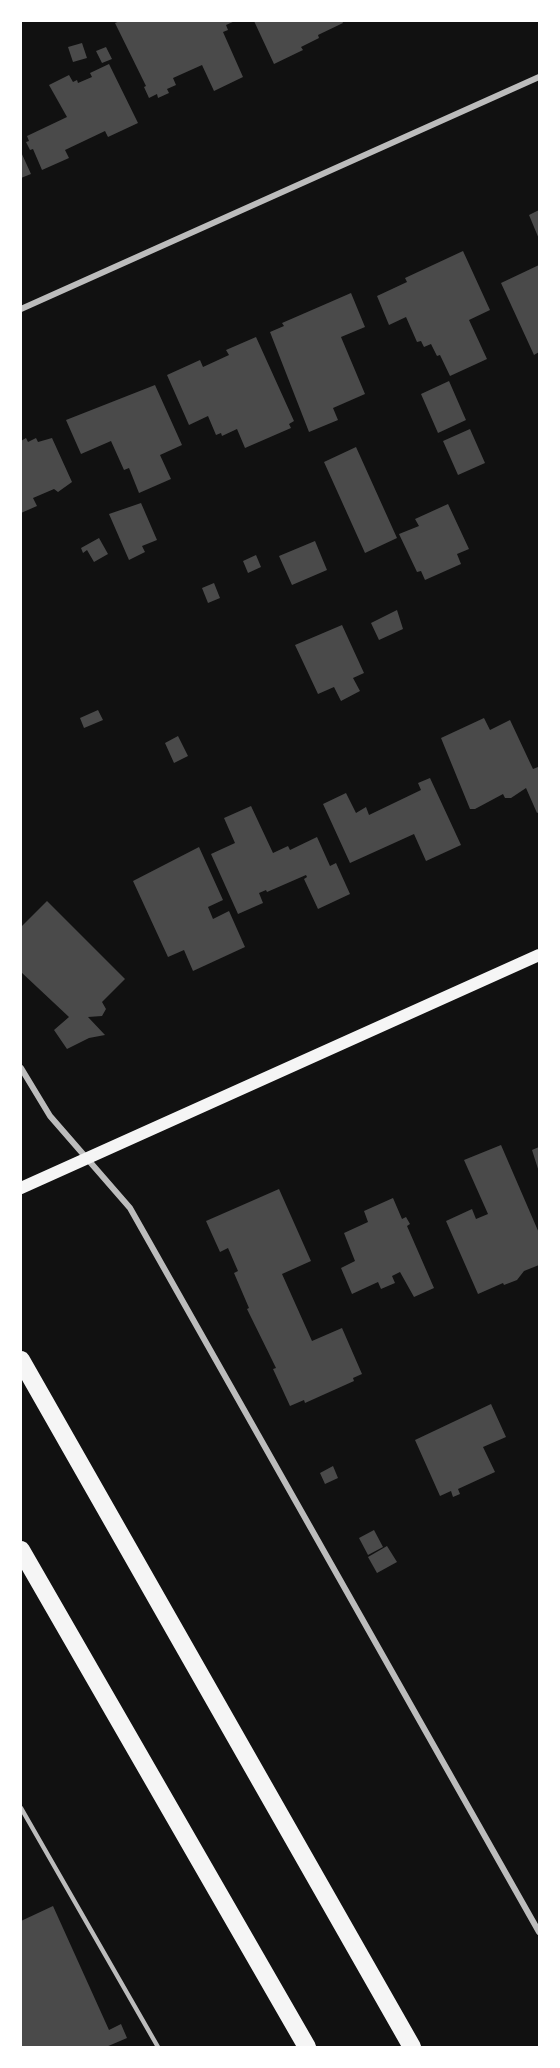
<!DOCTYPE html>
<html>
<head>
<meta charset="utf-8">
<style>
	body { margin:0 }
	#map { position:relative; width:560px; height:2068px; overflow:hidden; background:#111; font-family:Georgia,serif }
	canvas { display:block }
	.frame { position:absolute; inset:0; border:22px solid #fff; pointer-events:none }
</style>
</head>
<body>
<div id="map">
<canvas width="560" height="2068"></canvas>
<div class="frame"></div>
</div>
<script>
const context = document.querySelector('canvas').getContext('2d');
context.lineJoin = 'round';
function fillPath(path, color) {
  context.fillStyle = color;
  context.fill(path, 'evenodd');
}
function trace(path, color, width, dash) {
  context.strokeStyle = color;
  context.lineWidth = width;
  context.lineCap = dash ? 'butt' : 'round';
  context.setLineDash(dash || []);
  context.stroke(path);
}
const building = new Path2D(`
	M120 21H235L226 25 228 30 223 32 243 77 214 91 202 65 173 78 176 85 167 89 169 93 158 98 157 94 149 98 144 87 146 86 115 23Z
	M254 21H342L343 23 318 35 319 38 301 47 303 50 274 64Z
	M82 43 87 58 73 62 68 47Z
	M106 47 112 59 102 63 96 51Z
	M109 64 138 123 108 137 105 131 65 150 69 158 42 170 33 149 30 150 26 142 29 141 27 136 67 117 49 85 69 75 73 82 77 80 78 83 92 77 90 73Z
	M21 152 31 174 21 178Z
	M539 210V239L529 215Z
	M463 251 490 310 469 320 487 359 450 376 440 355 437 356 431 344 424 347 421 341 417 342 406 317 389 325 377 296 407 282 405 278Z
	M539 265V352L534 355 501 283Z
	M351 293 365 327 341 337 365 394 333 408 338 420 309 432 270 332 284 326 282 323Z
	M256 337 294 421 289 424 291 428 245 448 237 429 222 436 221 433 216 435 208 416 189 425 167 375 200 360 203 367 229 355 226 350Z
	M449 381 466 420 438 433 421 394Z
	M155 385 182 445 160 455 171 479 139 493 129 468 124 470 111 441 81 454 66 420Z
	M470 429 485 463 458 475 443 441Z
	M26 438 28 442 36 438 38 442 52 438 72 482 58 492 54 489 33 498 37 506 21 513V441Z
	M356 447 397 538 365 553 324 462Z
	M141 503 157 540 142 546 145 552 129 560 109 514Z
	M448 504 469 549 457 554 461 564 425 580 421 571 417 572 399 534 419 526 415 519Z
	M99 538 108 554 94 562 87 550 83 553 81 548Z
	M315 541 327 570 292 585 279 556Z
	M256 555 261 567 248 573 243 561Z
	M214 583 220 598 208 603 202 588Z
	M397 610 403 629 379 640 371 623Z
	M342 625 364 673 353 678 360 691 341 701 334 687 318 694 295 645Z
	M98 710 103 720 84 728 80 718Z
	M484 718 490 730 510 720 533 769 538 767 539 812 537 813 526 788 511 798H505L503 794 475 809H470L441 738Z
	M178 736 188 756 174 763 165 743Z
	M430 778 461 845 426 861 414 834 350 863 323 804 346 793 356 813 366 807 369 815 421 790 418 783Z
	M251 806 273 853 288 846 290 850 317 837 330 866 336 863 350 894 318 909 304 879 307 877 306 875 267 892 266 890 259 893 263 903 238 914 211 854 235 843 224 818Z
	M199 847 223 900 208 907 213 919 229 911 245 947 193 971 184 950 168 957 133 881Z
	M47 901 125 979 102 1002 106 1009 102 1016 88 1017 105 1035 89 1038 67 1049 54 1030 69 1017 21 972V927Z
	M501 1145 539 1233V1265L524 1271 517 1280 504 1285 503 1283 478 1294 446 1221 472 1209 476 1219 488 1214 464 1160Z
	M539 1147V1172L532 1150Z
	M279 1189 311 1261 282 1274 312 1341 342 1328 362 1374 353 1378 354 1381 305 1403 304 1400 290 1406 273 1369 276 1368 247 1309 249 1308 234 1273 238 1271 228 1248 220 1252 206 1221Z
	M393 1198 402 1219 406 1217 410 1224 407 1226 434 1288 414 1297 400 1272 392 1276 395 1283 381 1289 378 1282 352 1294 341 1268 355 1261 344 1233 368 1222 364 1211Z
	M491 1404 506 1437 483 1447 495 1472 458 1489 460 1494 453 1497 451 1491 440 1496 415 1440Z
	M333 1466 338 1478 325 1484 320 1473Z
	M374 1530 383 1547 368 1555 359 1538Z
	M387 1546 397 1562 377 1573 368 1557Z
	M53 1906 109 2030 121 2024 127 2038 106 2047H21V1921Z`);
const service = new Path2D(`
	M21 1808 158 2047`);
const minor = new Path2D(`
	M21 309 539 77
	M21 1068 50 1116 130 1208 539 1932`);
const secondary = new Path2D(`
	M21 1188 539 955`);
const motorway = new Path2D(`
	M21 1360 412 2047
	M21 1550 307 2047`);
fillPath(building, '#4a4a4a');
trace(service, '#bcbcbc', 4.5);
trace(minor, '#bcbcbc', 6);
trace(secondary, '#f5f5f5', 12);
trace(motorway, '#f5f5f5', 18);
</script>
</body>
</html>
